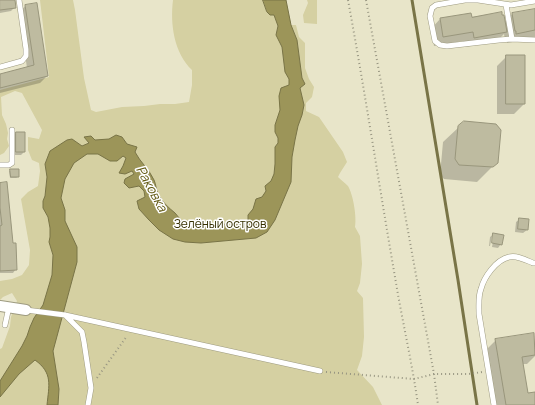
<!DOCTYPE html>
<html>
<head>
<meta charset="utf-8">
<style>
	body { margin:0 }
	canvas { display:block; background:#e8e5c9 }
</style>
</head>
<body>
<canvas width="535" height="405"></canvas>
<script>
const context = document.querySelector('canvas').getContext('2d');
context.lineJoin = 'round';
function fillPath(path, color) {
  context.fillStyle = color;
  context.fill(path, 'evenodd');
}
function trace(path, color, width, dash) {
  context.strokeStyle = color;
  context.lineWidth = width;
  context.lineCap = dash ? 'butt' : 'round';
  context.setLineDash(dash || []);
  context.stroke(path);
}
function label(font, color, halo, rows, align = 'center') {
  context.font = font + ' Manrope,sans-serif';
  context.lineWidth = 3;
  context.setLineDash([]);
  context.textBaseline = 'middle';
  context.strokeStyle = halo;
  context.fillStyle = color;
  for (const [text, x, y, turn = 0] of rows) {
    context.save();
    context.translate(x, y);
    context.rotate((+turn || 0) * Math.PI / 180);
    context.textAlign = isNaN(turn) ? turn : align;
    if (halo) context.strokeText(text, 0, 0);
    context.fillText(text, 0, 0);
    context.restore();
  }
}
const green = new Path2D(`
	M40 0H73L75 10 84 78 91 110 96 112 122 107 144 106 160 104H175L189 102 192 85V70C174 53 170 24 173 0H286L291 25H296L299 37 305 43V68L309 79 314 87 312 97 306 103V111L319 117 343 152 347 162 340 173 338 177C341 180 345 183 348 186 353 194 357 217 355 227L360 236 362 264 360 283 357 291 363 298 364 337 362 356 357 370 373 387 382 405H0V349L2 348 10 326 11 317 17 301 12 293 3 297 0 300V281L12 279 22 275 29 265 30 250 21 199 28 192 38 186 40 171 39 163 32 160 28 150V137L39 139 42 130 22 93 15 91 1 97 2 115 6 124 8 133 7 139 9 146 4 153 0 155V90L49 77Z
	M307 0H317V24L304 23 303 15 308 3Z`);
const water = new Path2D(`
	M263 0H286L291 25 297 40 302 78 305 84 300 88 304 105 302 115 298 126 295 140 292 157 291 182 275 220 267 232 256 238 201 243 185 242 173 239 159 230 149 220 139 209 137 201 145 197 144 191 139 186 129 188 124 183 125 179 134 174 132 171 125 174 119 173 123 166 126 158 123 156 117 161H110L98 154H87L74 163 65 179 61 198 65 210V221L77 247V262L53 351 59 389 58 405H47C49 385 53 373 35 360L19 374 0 397V381L22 346 27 336 30 327 34 318 43 305 52 275 53 255 49 242 50 237V228L48 217 43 208V201L45 196 47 177 45 164 50 151 67 140 72 139 82 146 89 143 84 137 91 136 95 140 109 139 116 135 122 137 127 144 137 147 135 152C140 162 149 169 154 180 156 184 156 190 158 194 162 202 169 208 175 213 178 216 180 220 183 222 190 226 217 225 226 224L231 228 235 226 239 223 242 224 248 220V215L253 209 256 199 262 197 266 191 265 186 271 181 274 174 275 164V147L278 143V138L275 132V125L280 110 279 96 281 88 289 85V79L285 72 282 47 276 35 278 26 274 15H270L267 12Z`);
const shadow = new Path2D(`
	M0 0H14L15 7 11 11 0 13Z
	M25 6 47 76 40 83 0 93V75L27 68 19 13Z
	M535 10V38L507 43 506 40H505L504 34 496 42 464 47 463 41 434 46 431 29 440 19 471 18 504 22 512 14Z
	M507 56 524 104 514 114H497V66Z
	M459 127 497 162 477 182 444 179 440 175 443 142Z
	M16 133 24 152 21 155H13V137Z
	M11 170 18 177 16 178H10L9 171Z
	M0 184 12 244 16 269 13 273H0Z
	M520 219 527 230 523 233 515 232 516 222Z
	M494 234 501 244 498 248 492 247 494 236H492L490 246H489L490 237Z
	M533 334 535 343V356L527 364H523L528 394 535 393V405H495L486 350 496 340Z`);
const stream = new Path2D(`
	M412 0 458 280 477 405`);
const building = new Path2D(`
	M0 0H15L16 8 0 10Z
	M37 3 48 76 0 88V74L34 65 25 5Z
	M535 9V30L516 34V31H515L512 13Z
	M502 12V15H504L507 32 474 38 473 32 443 37 440 18 471 13 472 17Z
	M506 55H525V104H506Z
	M464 121 496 124 501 130 498 163 493 167 459 165 455 159 458 126Z
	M16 132H25V152H16Z
	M10 169H19V177H11Z
	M7 182 13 243H16L17 270 0 271V226L2 225 0 208V183Z
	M519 218 529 219 528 230 518 229Z
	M493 233 504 235 502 245 492 243Z
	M534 333 535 355 522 357 528 393 535 392V405H506L495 339Z`);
const path = new Path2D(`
	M348 0C365 92 379 185 395 277 402 320 412 362 418 405
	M366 0 434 374 438 405
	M326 372 414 379 434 374H469L482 372
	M97 378 127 336`);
const lane = new Path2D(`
	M535 1 511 5 478 0H465L436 5 432 8 430 16 435 41 440 45 447 46 499 40 512 39 535 40
	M506 5 512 39
	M0 67 22 61 26 56V49L19 0
	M0 165H9L12 163V130
	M26 310 65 315 320 371
	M65 315 82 332 84 342 91 388 88 405
	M5 325 9 307
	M494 405 479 314C479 306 478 296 481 289 484 277 496 260 509 257 517 255 526 260 533 263H535`);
const street = new Path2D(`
	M0 306 26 310`);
const parkNames = [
	["Зелёный остров",220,225]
];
const waterNames = [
	["Раковка",151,189,61]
];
fillPath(green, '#d5d0a2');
fillPath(water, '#9c9559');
trace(water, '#797447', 1);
fillPath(shadow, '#0003');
trace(stream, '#797447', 3);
fillPath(building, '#bebba0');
trace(building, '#99967c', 1);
trace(lane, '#9e9b81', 6);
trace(street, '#9e9b81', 12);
trace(path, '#989682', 2, [1, 3]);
trace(lane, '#fff', 5);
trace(street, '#fff', 10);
label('12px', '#352f00', '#fff', parkNames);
label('italic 13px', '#615810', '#fff', waterNames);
</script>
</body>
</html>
